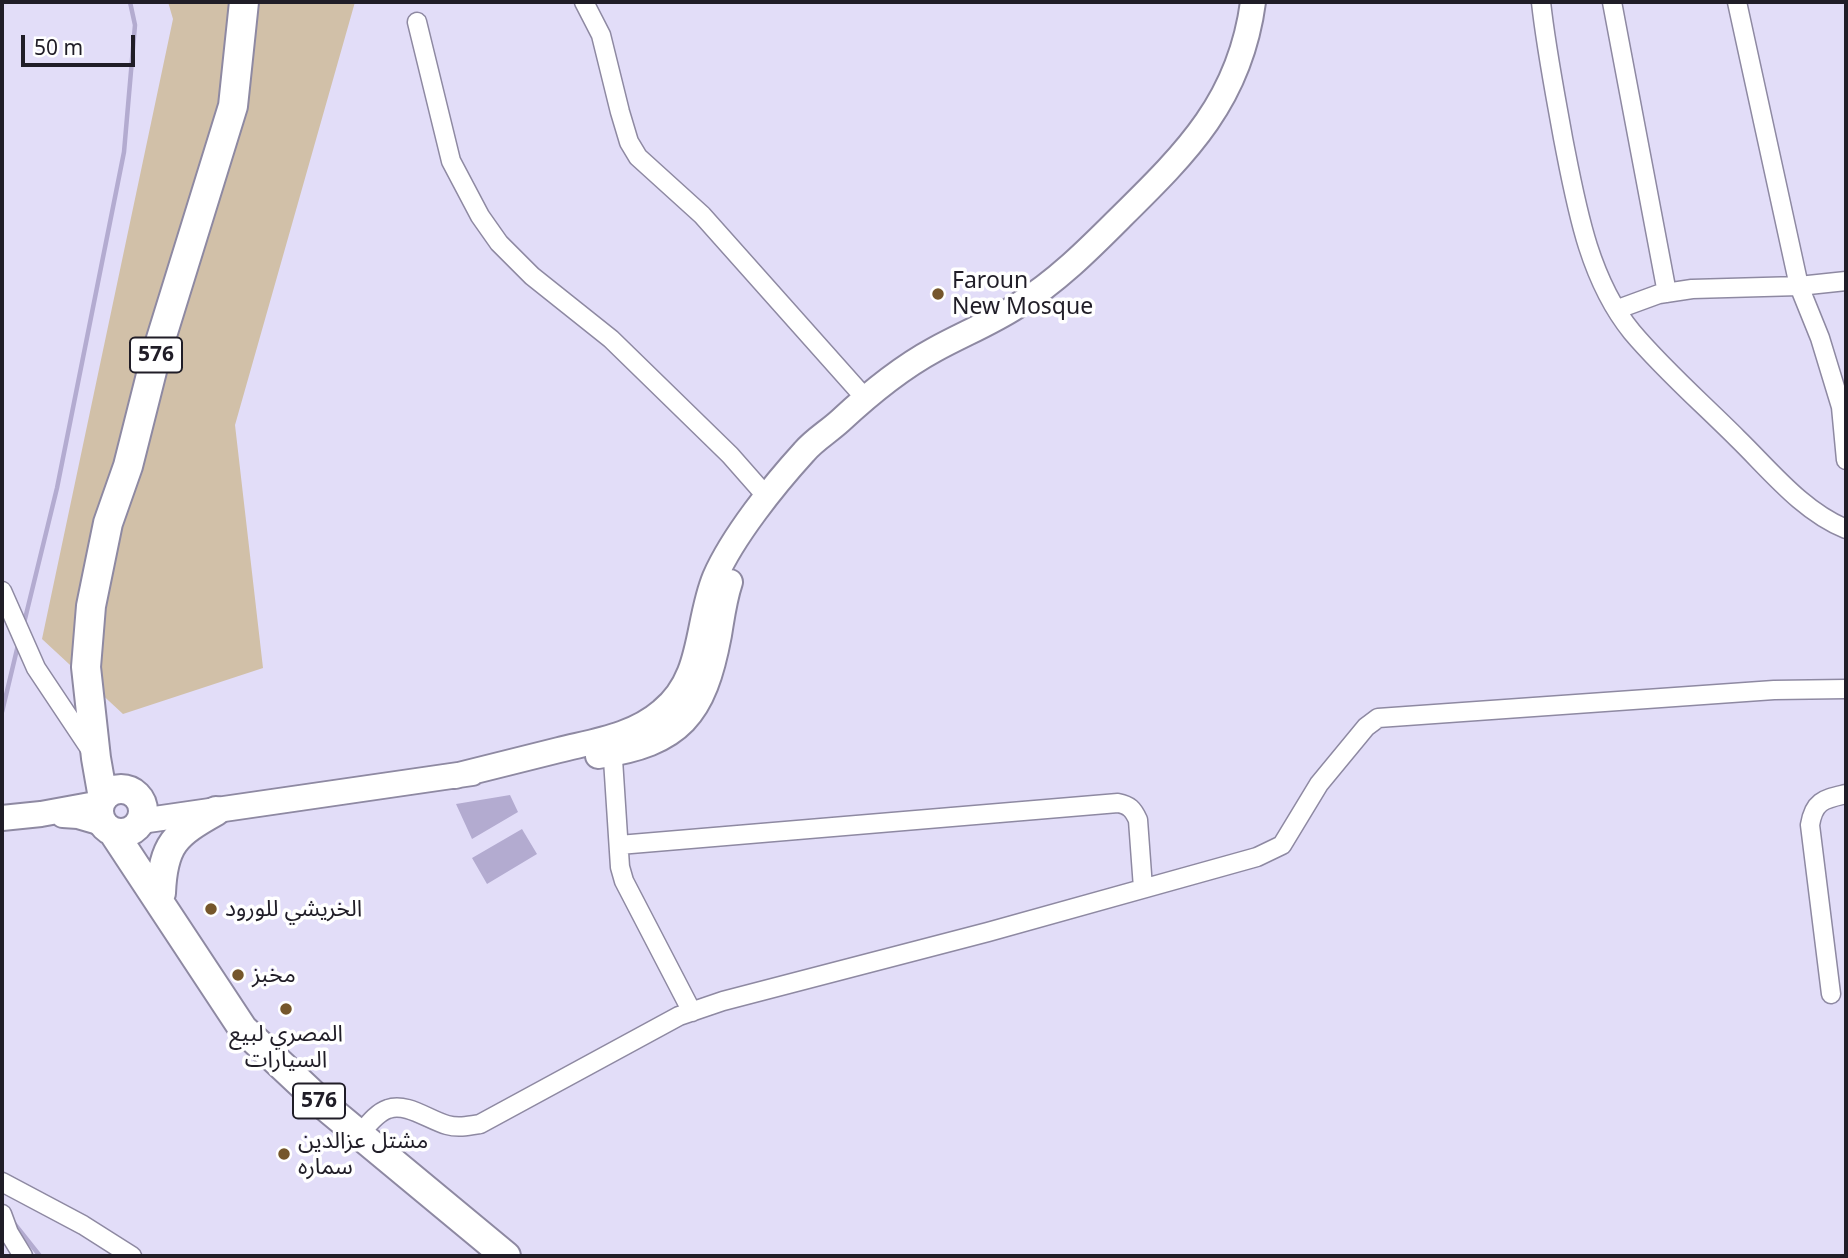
<!DOCTYPE html>
<html>
<head>
<meta charset="utf-8">
<style>
	body { margin:0 }
	#map { position:relative; width:1848px; height:1258px; overflow:hidden; background:#e2ddf8; font-family:"Noto Sans",sans-serif }
	canvas { display:block }
	.frame { position:absolute; inset:0; border:4px solid #201d27; pointer-events:none }
	.scale { position:absolute; left:21px; top:35px; width:114px; height:32px; box-sizing:border-box; border:4px solid #201d27; border-top:0; padding-left:9px; font-size:21px; line-height:24px; white-space:nowrap; color:#201d27; -webkit-text-stroke:5px #fff; paint-order:stroke }
</style>
</head>
<body>
<div id="map">
<canvas width="1848" height="1258"></canvas>
<div class="frame"></div>
<div class="scale">50 m</div>
</div>
<script>
const context = document.querySelector('canvas').getContext('2d');
context.lineJoin = 'round';
function fillPath(path, color) {
  context.fillStyle = color;
  context.fill(path, 'evenodd');
}
function trace(path, color, width, dash) {
  context.strokeStyle = color;
  context.lineWidth = width;
  context.lineCap = dash ? 'butt' : 'round';
  context.setLineDash(dash || []);
  context.stroke(path);
}
function label(font, color, halo, rows, align = 'center') {
  context.font = font + ' "Noto Sans","Noto Sans Arabic",sans-serif';
  context.lineWidth = 7;
  context.setLineDash([]);
  context.textBaseline = 'middle';
  context.strokeStyle = halo;
  context.fillStyle = color;
  for (const [text, x, y, turn = 0] of rows) {
    context.save();
    context.translate(x, y);
    context.rotate((+turn || 0) * Math.PI / 180);
    context.textAlign = isNaN(turn) ? turn : align;
    if (halo) context.strokeText(text, 0, 0);
    context.fillText(text, 0, 0);
    context.restore();
  }
}
const green = new Path2D(`
	M168 2H355L235 425 263 668 123 714 42 639 173 19Z`);
const water = new Path2D(`
	M510 795 518 812 472 839 456 804Z
	M522 829 537 854 487 884 472 858Z`);
const stream = new Path2D(`
	M24 623 57 488 124 152 135 25 130 2
	M2 712 18 645
	M13 1222 40 1256`);
const street = new Path2D(`
	M584 2 601 35 620 112 629 142 638 157 702 215 865 398
	M1541 2C1546 48 1555 93 1563 138 1576 204 1588 278 1632 332 1664 370 1702 403 1737 438 1770 470 1802 511 1846 529
	M1612 2 1667 293
	M1737 2 1799 286 1820 338 1841 407 1846 460
	M417 22 451 161 480 216 499 243 532 276 611 339 730 455 767 497
	M1618 309 1659 294 1692 289 1799 286 1846 281
	M2 591 36 668 92 752
	M612 744 620 867 624 881 692 1012
	M619 845 1118 803C1129 805 1133 809 1138 820L1143 888
	M1831 994 1810 825C1814 800 1825 799 1846 794
	M359 1135C367 1126 376 1113 388 1109 406 1102 429 1120 447 1125 458 1128 468 1126 480 1124L679 1016 723 1001 988 932 1257 857 1282 845 1319 784 1366 727 1378 718 1774 690 1846 689
	M2 1182 83 1225 132 1256
	M2 1214 9 1233 23 1256`);
const secondary = new Path2D(`
	M598 756C681 744 704 715 719 635 722 617 724 600 730 582
	M455 776C490 767 524 759 559 750 595 741 633 736 662 711 704 677 696 623 715 577 733 536 774 485 804 452 814 440 828 432 840 421 869 394 899 369 934 350 961 335 991 323 1017 306 1056 282 1088 250 1120 218 1187 152 1240 100 1253 2
	M63 815 78 816 102 823
	M2 818 41 814 101 803
	M141 821 472 773`);
const primary = new Path2D(`
	M99 811a22 22 0 1 1 44 0a22 22 0 1 1-44 0Z
	M103 798 96 758 86 667 91 606 108 523 128 466 156 355 233 106 244 2
	M113 832 243 1029 325 1106 506 1256
	M161 893C163 844 175 834 216 811`);
const markers = [
	[938,294,7,"#75562b"],
	[211,909,7,"#75562b"],
	[238,975,7,"#75562b"],
	[286,1009,7,"#75562b"],
	[284,1154,7,"#75562b"]
];
const shields = [
	[156,355,52],
	[319,1101,52]
];
const shieldNames = [
	["576",156,355],
	["576",319,1101]
];
const poiNames = [
	["Faroun",952,281],
	["New Mosque",952,307],
	["الخريشي للورود",225,909],
	["مخبز",252,975],
	["المصري لبيع",286,1034,"center"],
	["السيارات",286,1060,"center"],
	["مشتل عزالدين",298,1141],
	["سماره",298,1167]
];
fillPath(green, '#d1c0a8');
fillPath(water, '#b3abd0');
trace(stream, '#b3abd0', 4.5);
trace(street, '#8e89a2', 21);
trace(secondary, '#8e89a2', 28);
trace(primary, '#8e89a2', 32);
trace(street, '#fff', 18);
trace(secondary, '#fff', 24);
trace(primary, '#fff', 28);
for (const [x, y, r, color] of markers) {
  const dot = new Path2D();
  dot.arc(x, y, r, 0, 2 * Math.PI);
  context.fillStyle = color;
  context.fill(dot);
  trace(dot, '#fff', 2.5);
}
for (const [x, y, w] of shields) {
  const box = new Path2D();
  box.roundRect(x - w / 2, y - 17.5, w, 35, 5);
  context.fillStyle = '#fff';
  context.fill(box);
  trace(box, '#201d27', 2);
}
label('bold 21px', '#201d27', null, shieldNames);
label('23px', '#201d27', '#fff', poiNames, 'left');
</script>
</body>
</html>
